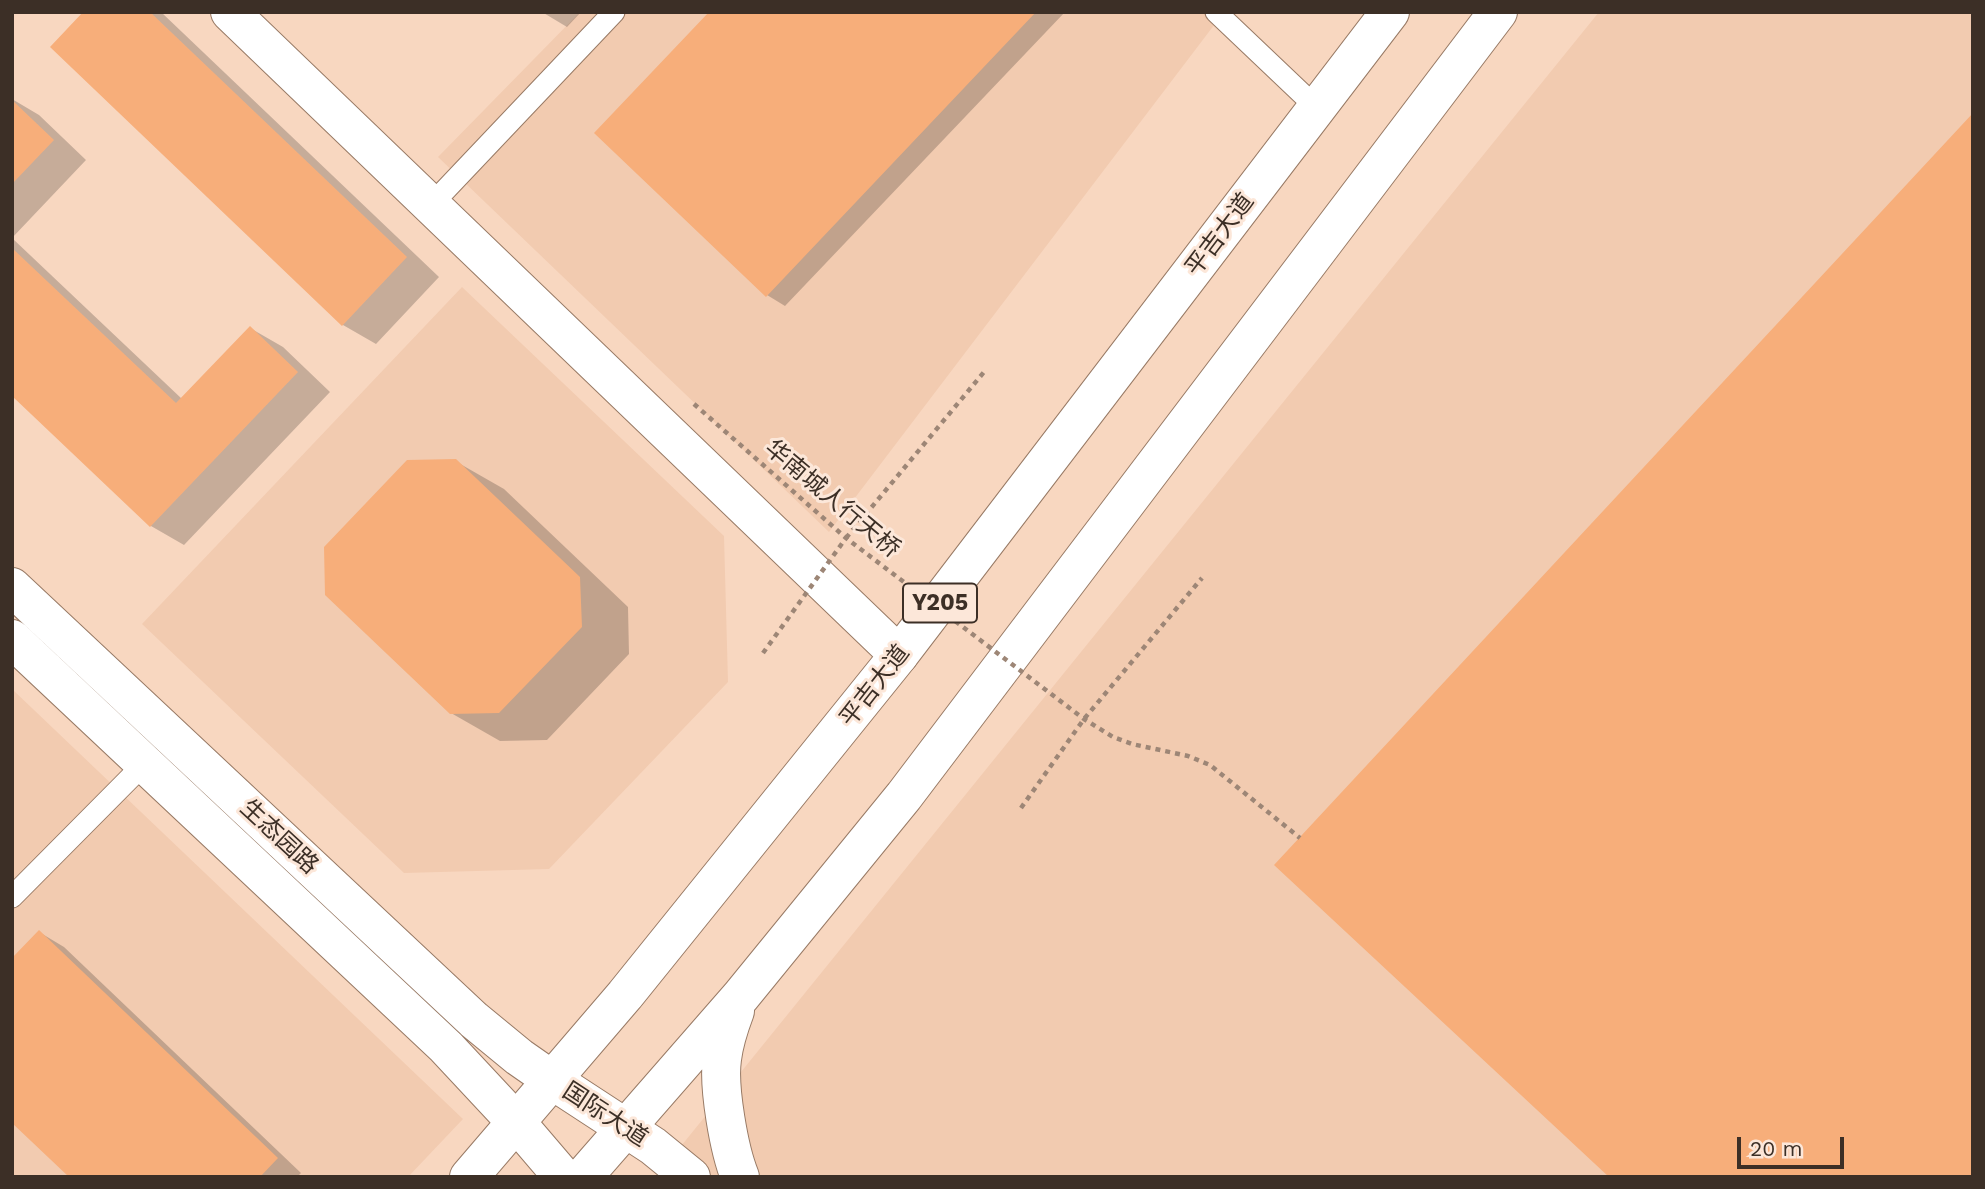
<!DOCTYPE html>
<html>
<head>
<meta charset="utf-8">
<style>
	body { margin:0 }
	#map { position:relative; width:1985px; height:1189px; overflow:hidden; background:#f8d7c0; font-family:"Work Sans",sans-serif }
	canvas { display:block }
	.frame { position:absolute; inset:0; border:14px solid #3c2f26; pointer-events:none }
	.scale { position:absolute; left:1737px; top:1137px; width:107px; height:32px; box-sizing:border-box; border:4px solid #3c2f26; border-top:0; padding-left:9px; font-size:21px; line-height:24px; white-space:nowrap; color:#3c2f26; -webkit-text-stroke:5px #fce7d9; paint-order:stroke }
</style>
</head>
<body>
<div id="map">
<canvas width="1985" height="1189"></canvas>
<div class="frame"></div>
<div class="scale">20 m</div>
</div>
<script>
const context = document.querySelector('canvas').getContext('2d');
context.lineJoin = 'round';
function fillPath(path, color) {
  context.fillStyle = color;
  context.fill(path, 'evenodd');
}
function trace(path, color, width, dash) {
  context.strokeStyle = color;
  context.lineWidth = width;
  context.lineCap = dash ? 'butt' : 'round';
  context.setLineDash(dash || []);
  context.stroke(path);
}
function label(font, color, halo, rows, align = 'center') {
  context.font = font + ' "Work Sans","Noto Sans SC",sans-serif';
  context.lineWidth = 6;
  context.setLineDash([]);
  context.textBaseline = 'middle';
  context.strokeStyle = halo;
  context.fillStyle = color;
  for (const [text, x, y, turn = 0] of rows) {
    context.save();
    context.translate(x, y);
    context.rotate((+turn || 0) * Math.PI / 180);
    context.textAlign = isNaN(turn) ? turn : align;
    if (halo) context.strokeText(text, 0, 0);
    context.fillText(text, 0, 0);
    context.restore();
  }
}
const built = new Path2D(`
	M580 12H1224L829 532 438 157Z
	M1599 12H1973V1177H656Z
	M462 287 724 536 728 682 549 869 404 873 142 624Z
	M12 689 463 1119 408 1177H12Z`);
const shadow = new Path2D(`
	M86 12H161L439 277 376 344 343 325Z
	M542 12H581L567 27Z
	M712 12H1065L785 306 767 295Z
	M12 99 39 115 86 160 12 238 182 399 250 328 283 347 330 392 184 545 151 526 12 394Z
	M455 461 504 489 628 607 629 654 547 740 500 741 451 713Z
	M39 932 64 947 301 1173 297 1177H71Z`);
const building = new Path2D(`
	M83 12H150L407 257 342 326 50 47Z
	M709 12H1036L766 297 594 133Z
	M12 100 54 140 12 184Z
	M1973 113V1177H1609L1274 865Z
	M12 248 176 403 250 326 298 372 150 527 12 396Z
	M456 459 580 577 582 627 499 713 450 714 325 595 324 547 407 460Z
	M39 930 278 1158 260 1177H69L12 1123V958Z`);
const path = new Path2D(`
	M846 538 984 372
	M1021 808 1084 719 1202 578`);
const lane = new Path2D(`
	M1216 12 1317 108
	M431 205 614 12
	M12 897 145 763`);
const street = new Path2D(`
	M230 12 899 655
	M12 587 474 1020 519 1057 552 1080
	M12 639 446 1047 516 1122`);
const secondary = new Path2D(`
	M552 1080 653 1146 691 1177
	M516 1122 563 1177`);
const primary = new Path2D(`
	M735 1011C729 1027 724 1042 722 1059 718 1087 729 1150 740 1177
	M469 1177 625 995 899 655 1390 12
	M583 1177 741 996 904 796 1498 12`);
const pathBridge = new Path2D(`
	M694 404 846 538 1084 719 1113 737 1132 744 1188 756 1210 765 1300 838
	M763 653 846 538`);
const shields = [
	[940,603,74]
];
const shieldNames = [
	["Y205",940,603]
];
const streetNames = [
	["平吉大道",1220,235,-53],
	["华南城人行天桥",832,499,40],
	["平吉大道",875,686,-52],
	["生态园路",279,837,43],
	["国际大道",605,1115,33]
];
fillPath(built, '#f2cbb0');
fillPath(shadow, '#0003');
fillPath(building, '#f7ae7a');
trace(lane, '#987a65', 23);
trace(street, '#987a65', 40);
trace(secondary, '#987a65', 40);
trace(primary, '#987a65', 40);
trace(path, '#9d8676', 4.5, [5, 5]);
trace(lane, '#fff', 21);
trace(street, '#fff', 38);
trace(secondary, '#fff', 38);
trace(primary, '#fff', 38);
trace(pathBridge, '#9d8676', 4.5, [5, 5]);
for (const [x, y, w] of shields) {
  const box = new Path2D();
  box.roundRect(x - w / 2, y - 19.5, w, 39, 5);
  context.fillStyle = '#fce7d9';
  context.fill(box);
  trace(box, '#3c2f26', 2);
}
label('bold 23px', '#3c2f26', null, shieldNames);
label('24px', '#3c2f26', '#fce7d9', streetNames);
</script>
</body>
</html>
